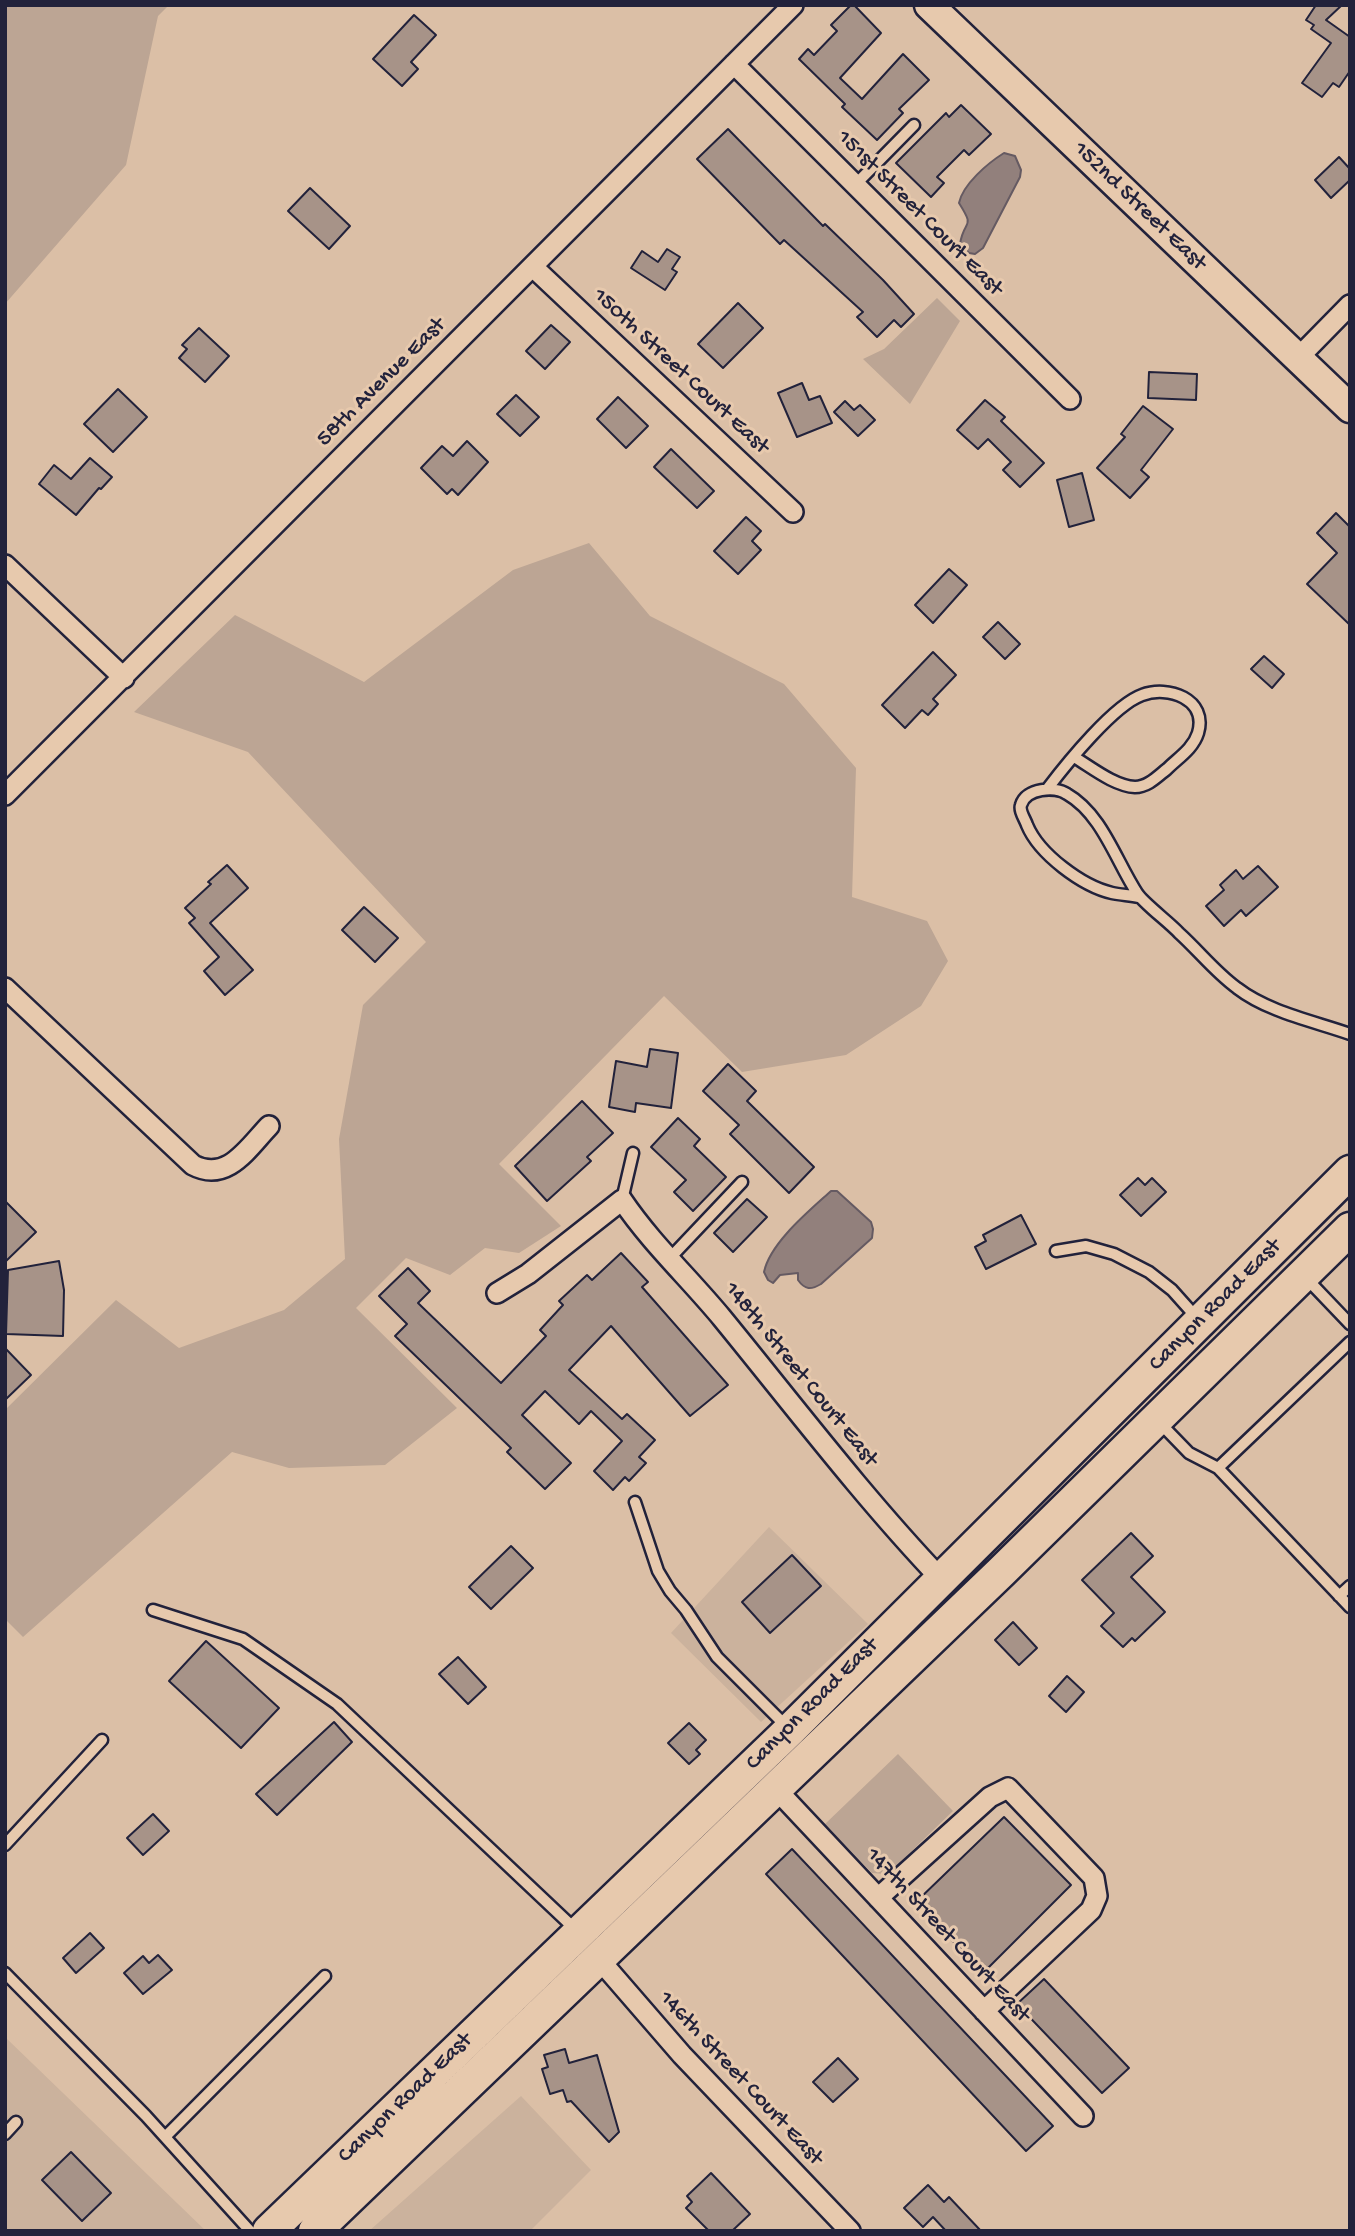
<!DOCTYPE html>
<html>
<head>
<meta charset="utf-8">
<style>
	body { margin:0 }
	#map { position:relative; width:1355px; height:2236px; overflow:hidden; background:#dbbfa6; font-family:"Gochi Hand",sans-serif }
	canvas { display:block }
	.frame { position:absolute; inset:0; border:7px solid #22223b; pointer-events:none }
</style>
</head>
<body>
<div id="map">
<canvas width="1355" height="2236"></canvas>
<div class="frame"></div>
</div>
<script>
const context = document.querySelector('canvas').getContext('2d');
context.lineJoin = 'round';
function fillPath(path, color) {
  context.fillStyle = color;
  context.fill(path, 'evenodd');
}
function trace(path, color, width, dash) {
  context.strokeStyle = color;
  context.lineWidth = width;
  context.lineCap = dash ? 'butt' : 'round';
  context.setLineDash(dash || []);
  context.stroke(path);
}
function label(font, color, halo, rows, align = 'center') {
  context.font = font + ' "Gochi Hand",sans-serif';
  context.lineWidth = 6;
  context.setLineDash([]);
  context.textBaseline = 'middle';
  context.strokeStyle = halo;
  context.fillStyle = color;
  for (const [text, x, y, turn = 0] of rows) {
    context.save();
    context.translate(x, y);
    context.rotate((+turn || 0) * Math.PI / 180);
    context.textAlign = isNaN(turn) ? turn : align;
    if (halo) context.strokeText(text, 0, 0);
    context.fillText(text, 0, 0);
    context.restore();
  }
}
const built = new Path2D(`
	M769 1527 868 1624 761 1722 671 1633Z
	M5 2037 206 2231H5Z
	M521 2096 591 2170 530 2231H369Z`);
const green = new Path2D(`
	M5 5H169L158 16 126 165 5 304Z
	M937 298 960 321 910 404 863 359 884 349Z
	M589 543 650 616 784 684 856 768 852 897 927 921 948 961 921 1006 846 1055 742 1072 664 996 499 1164 561 1226 519 1253 485 1248 450 1275 406 1258 356 1308 457 1408 385 1465 289 1468 232 1452 23 1637 5 1619V1410L116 1300 179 1348 284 1310 345 1259 339 1139 363 1005 426 942 248 752 134 712 235 615 364 682 513 570Z
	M898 1754 953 1811 892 1870 885 1874 872 1873 825 1824Z`);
const water = new Path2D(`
	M1004 153 1015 156 1021 170 1020 177 983 248 975 254 969 253 960 244C964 218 976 230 959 203 963 184 988 163 1004 153Z
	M831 1191H837L871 1222 873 1229 872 1238 821 1284C811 1290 805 1290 798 1280V1273L780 1275 773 1283 768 1280 764 1272C770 1243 809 1211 831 1191Z`);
const building = new Path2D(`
	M851 5H854L881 33 840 78 862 99 903 54 929 80 899 109 903 113 877 140 842 107 845 104 799 59 808 49 814 55 837 31 831 25Z
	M1316 5H1342L1326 20 1350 37V71L1339 87 1333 83 1322 97 1302 83 1331 43 1311 29 1314 25 1306 20Z
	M414 15 436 35 411 62 418 69 402 86 373 59Z
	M961 105 991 134 969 155 964 150 937 177 944 183 931 197 896 163 946 113 949 117Z
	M728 129 823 226 825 224 883 280 914 314 901 327 894 320 877 337 857 317 863 312 784 240 780 244 697 159Z
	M1339 157 1350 169V180L1331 198 1315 180Z
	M310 188 350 226 329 249 288 211Z
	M667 249 680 257 672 269 677 272 665 290 631 268 642 251 658 262Z
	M738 303 763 328 723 368 698 344Z
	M551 325 570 342 545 369 526 351Z
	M199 328 229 356 205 382 179 358 187 349 182 345Z
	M1149 372 1197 374 1196 400 1148 398Z
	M802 383 809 400 820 396 832 423 797 437 778 393Z
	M118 389 147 417 113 452 84 424Z
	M516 395 539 417 520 436 497 414Z
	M618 397 648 426 626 448 597 419Z
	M985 400 1005 417 1001 421 1044 463 1020 487 1003 470 1011 462 988 439 978 449 957 430Z
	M845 401 854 410 860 405 875 420 858 436 834 412Z
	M1143 406 1173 429 1141 470 1149 477 1130 498 1097 468 1125 437 1121 434Z
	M467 441 488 462 458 495 452 489 447 494 421 468 442 446 453 456Z
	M671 449 714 491 697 508 654 467Z
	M90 458 112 477 101 489 99 488 76 515 39 484 54 465 71 479Z
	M1082 473 1094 520 1069 527 1057 480Z
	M1336 513 1350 527V625L1307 584 1337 553 1317 533Z
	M746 517 761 531 752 541 761 550 738 574 714 551Z
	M949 569 967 585 933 623 915 605Z
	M998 622 1020 644 1005 659 983 637Z
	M933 652 956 675 933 699 938 704 928 715 922 710 905 728 882 705Z
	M1264 656 1284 674 1272 688 1251 669Z
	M227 865 248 888 210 923 253 970 225 995 204 971 219 957 189 923 195 918 185 908 211 884 208 882Z
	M1258 866 1278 887 1246 916 1241 910 1224 926 1206 906 1224 890 1220 885 1236 870 1243 879Z
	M364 907 398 938 375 962 342 930Z
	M650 1049 678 1053 671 1108 636 1103 635 1112 609 1107 616 1061 647 1067Z
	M728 1064 756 1091 747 1101 814 1167 789 1193 730 1134 739 1125 703 1091Z
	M582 1101 613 1133 587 1157 591 1161 547 1201 515 1166Z
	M678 1118 700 1139 694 1146 726 1177 693 1211 674 1192 686 1180 651 1147Z
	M1138 1178 1145 1185 1152 1178 1166 1192 1141 1216 1120 1195Z
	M747 1199 767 1217 733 1252 714 1233Z
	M5 1201 36 1232 5 1262Z
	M1021 1215 1036 1244 986 1269 975 1247 986 1241 983 1235Z
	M621 1253 648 1282 642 1287 728 1385 690 1416 611 1326 569 1370 622 1419 627 1414 655 1440 639 1457 646 1463 629 1481 625 1477 613 1490 594 1471 622 1441 591 1411 579 1424 545 1391 522 1415 571 1463 545 1489 507 1452 511 1448 395 1336 407 1324 379 1296 408 1268 430 1291 418 1303 501 1383 546 1336 540 1330 563 1305 559 1301 587 1275 592 1280Z
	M59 1261 64 1290 63 1336 6 1334 8 1270Z
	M5 1348 31 1375 5 1400Z
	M1131 1533 1153 1556 1131 1577 1165 1612 1135 1641 1132 1638 1123 1647 1101 1626 1114 1613 1082 1580Z
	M511 1546 533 1568 491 1609 469 1587Z
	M792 1555 821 1586 770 1633 742 1602Z
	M1013 1622 1037 1648 1019 1665 995 1640Z
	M206 1641 279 1708 241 1748 169 1681Z
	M458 1657 486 1687 468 1704 439 1674Z
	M1067 1676 1084 1692 1066 1712 1049 1696Z
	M334 1722 352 1742 277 1815 256 1794Z
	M689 1723 706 1740 696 1750 700 1754 689 1764 668 1743Z
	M153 1814 169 1831 143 1855 127 1838Z
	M1004 1817 1071 1885 983 1973 916 1902Z
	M792 1849 1053 2126 1026 2151 766 1874Z
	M90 1933 104 1948 76 1973 63 1958Z
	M158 1955 172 1970 143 1994 124 1973 143 1956 149 1963Z
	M1044 1979 1129 2068 1102 2093 1017 2004Z
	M565 2049 569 2063 597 2055 619 2132 609 2142 571 2101 567 2102 563 2090 550 2094 542 2069 548 2067 544 2055Z
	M838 2058 858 2079 833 2102 813 2082Z
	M71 2152 111 2193 82 2221 42 2180Z
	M711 2173 750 2214 732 2231H709L686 2208 692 2202 687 2196Z
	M928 2185 944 2202 949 2197 981 2231H946L933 2217 923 2227 904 2208Z`);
const lane = new Path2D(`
	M855 185 914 125
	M1048 788C1067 763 1114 705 1142 695 1168 685 1208 699 1198 733 1193 749 1178 758 1167 769 1158 776 1148 787 1135 787 1114 786 1091 767 1074 757
	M1139 897C1130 895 1121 895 1112 893 1082 886 1039 854 1027 825 1025 819 1019 811 1021 805 1026 788 1055 786 1067 794 1102 814 1116 861 1137 893 1142 902 1170 923 1179 933 1199 951 1215 972 1237 988 1268 1012 1313 1021 1350 1034
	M622 1200 633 1153
	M1056 1251 1086 1246 1114 1254 1149 1272 1172 1290 1197 1318
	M670 1258 742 1182
	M1307 1279 1350 1324
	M1159 1422 1189 1453 1218 1468 1350 1607
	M1218 1468 1350 1342
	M635 1502 658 1571 670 1591 686 1610 717 1657 787 1727
	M1339 1596 1350 1586
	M153 1610 243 1639 337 1704 576 1930
	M5 1845 102 1740
	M5 1973 146 2116 250 2231
	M5 2134 16 2122
	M165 2137 325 1976`);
const street = new Path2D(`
	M734 64 1070 399
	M533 267 793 512
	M1298 358 1350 305
	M5 565 124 678
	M5 795 793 5
	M5 988 193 1165C227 1183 248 1148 269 1126
	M497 1293 528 1274 622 1200C651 1243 689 1278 722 1318 794 1406 863 1497 941 1579
	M775 1788 1083 2116
	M878 1898 990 1797 1008 1788 1094 1878 1097 1896 1091 1910 984 2011
	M598 1958 682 2055 850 2231`);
const secondary = new Path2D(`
	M929 5 1350 408`);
const primary = new Path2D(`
	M269 2231 790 1730 1350 1172
	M315 2231 1001 1572 1350 1229`);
const streetNames = [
	["152nd Street East",1139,207,44],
	["151st Street Court East",919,214,45],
	["150th Street Court East",680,372,43],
	["58th Avenue East",382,383,-45],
	["Canyon Road East",1216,1306,-45],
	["148th Street Court East",800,1375,51],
	["Canyon Road East",813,1705,-45],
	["147th Street Court East",947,1936,47],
	["146th Street Court East",740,2079,47],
	["Canyon Road East",406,2099,-44]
];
fillPath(built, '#cbb29d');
fillPath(green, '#bca594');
fillPath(water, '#92807c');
trace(water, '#655a62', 2);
fillPath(building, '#a79388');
trace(building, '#22223b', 2);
trace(lane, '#22223b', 15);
trace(street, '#22223b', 24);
trace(secondary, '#22223b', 33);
trace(primary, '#22223b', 37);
trace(lane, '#e7c9ad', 10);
trace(street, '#e7c9ad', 19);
trace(secondary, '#e7c9ad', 28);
trace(primary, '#e7c9ad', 32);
label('23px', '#22223b', '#e7c9ad', streetNames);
</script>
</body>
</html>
